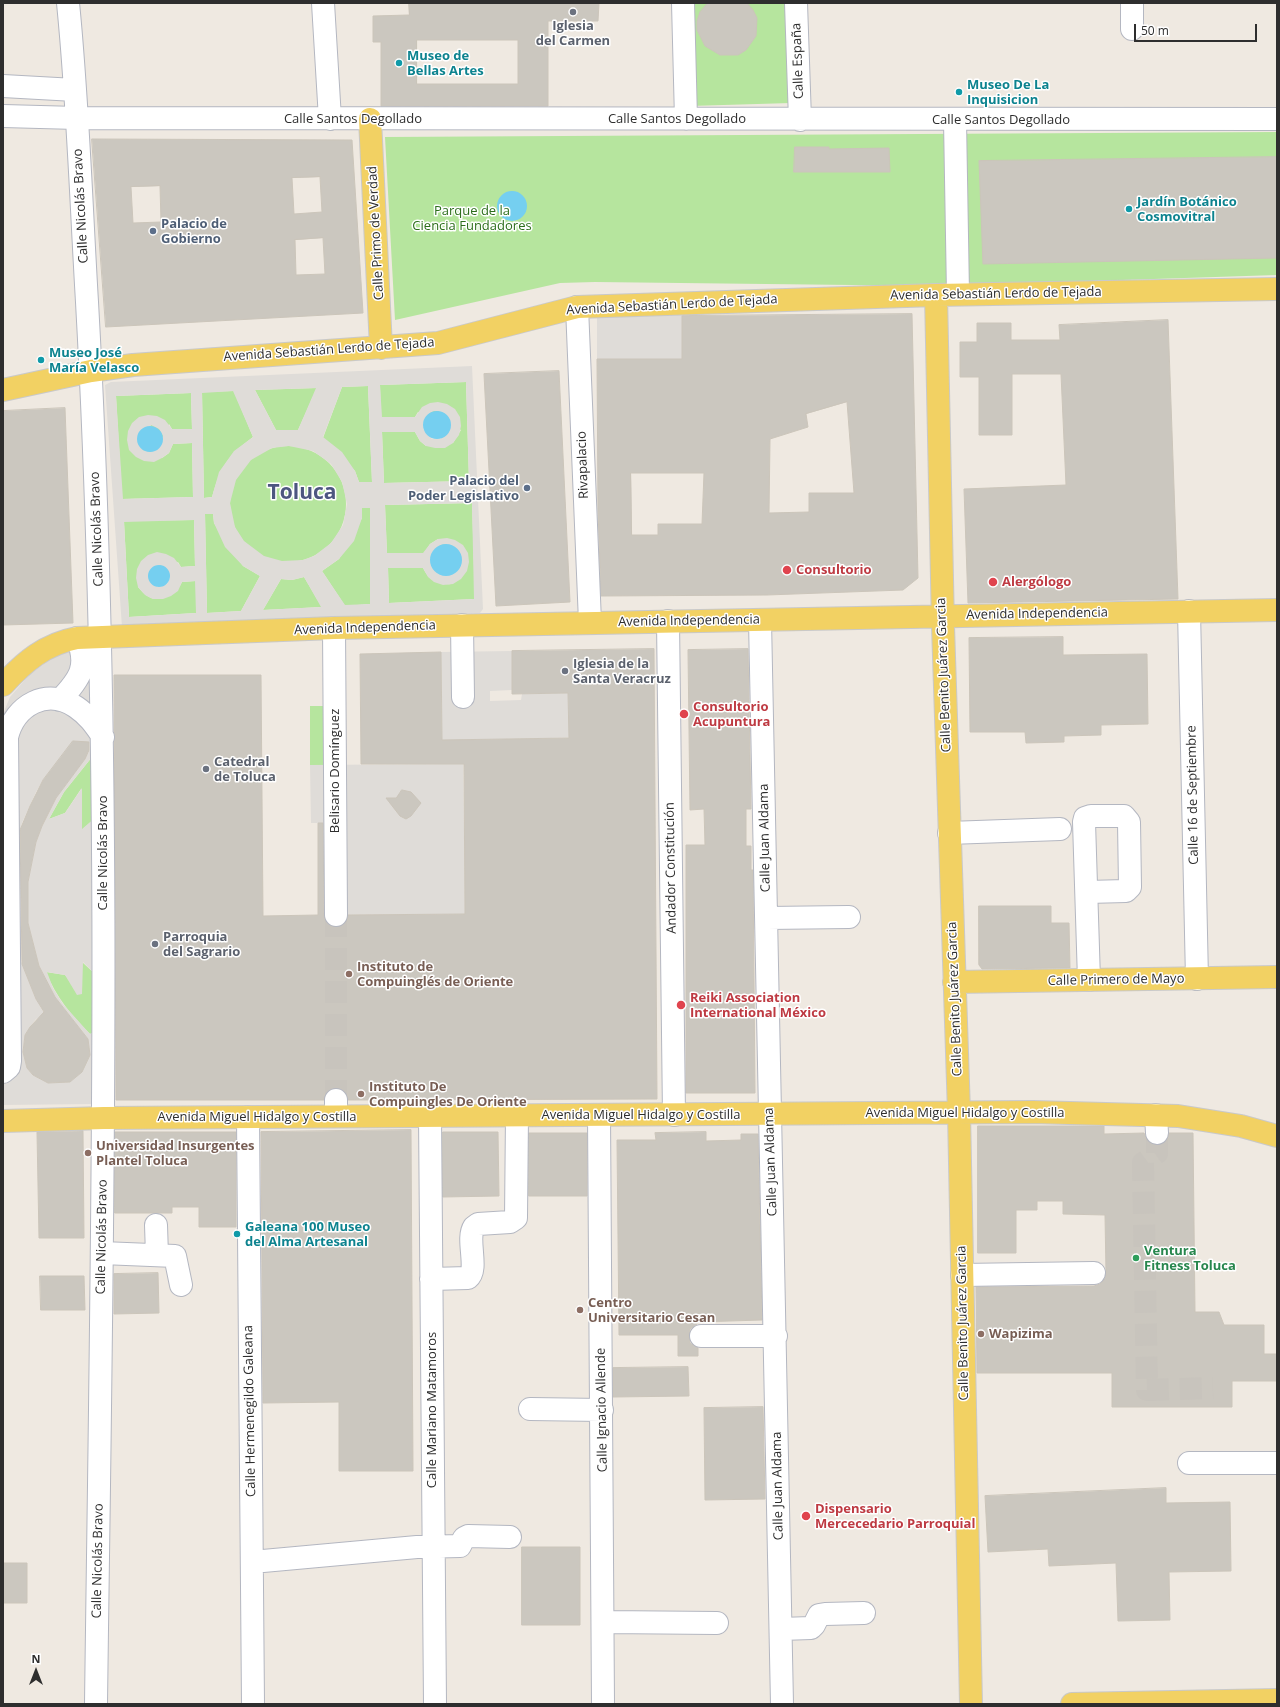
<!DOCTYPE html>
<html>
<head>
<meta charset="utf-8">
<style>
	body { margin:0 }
	#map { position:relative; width:1280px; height:1707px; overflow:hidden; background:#efe9e1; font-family:"Open Sans",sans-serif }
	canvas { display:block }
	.frame { position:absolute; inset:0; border:4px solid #2e2e2e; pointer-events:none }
	.north { position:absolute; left:16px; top:1651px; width:40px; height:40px; -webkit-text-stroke:3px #fff; paint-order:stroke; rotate:0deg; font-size:11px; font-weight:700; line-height:16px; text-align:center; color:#2e2e2e }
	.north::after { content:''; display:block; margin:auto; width:14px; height:18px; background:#2e2e2e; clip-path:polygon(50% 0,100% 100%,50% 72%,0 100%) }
	.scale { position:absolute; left:1134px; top:24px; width:123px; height:18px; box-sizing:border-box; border:2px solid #2e2e2e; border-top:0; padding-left:5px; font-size:12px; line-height:14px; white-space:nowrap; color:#2e2e2e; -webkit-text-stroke:3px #fff; paint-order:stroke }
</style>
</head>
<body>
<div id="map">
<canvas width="1280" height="1707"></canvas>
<div class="frame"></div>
<div class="north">N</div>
<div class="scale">50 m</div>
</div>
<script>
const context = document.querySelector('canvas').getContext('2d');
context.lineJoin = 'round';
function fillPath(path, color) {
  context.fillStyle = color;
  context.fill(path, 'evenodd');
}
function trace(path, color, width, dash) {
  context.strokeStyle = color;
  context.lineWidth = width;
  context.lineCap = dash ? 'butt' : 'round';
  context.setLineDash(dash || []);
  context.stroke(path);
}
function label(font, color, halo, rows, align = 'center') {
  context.font = font + ' "Open Sans",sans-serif';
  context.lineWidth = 3;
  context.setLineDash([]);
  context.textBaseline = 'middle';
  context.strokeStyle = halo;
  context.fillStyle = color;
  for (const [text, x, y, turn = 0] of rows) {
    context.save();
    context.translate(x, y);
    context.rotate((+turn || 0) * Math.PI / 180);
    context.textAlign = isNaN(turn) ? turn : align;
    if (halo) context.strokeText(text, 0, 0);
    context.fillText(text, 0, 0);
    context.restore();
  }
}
const green = new Path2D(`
	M688 3H789L791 103 690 106Z
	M1277 132V275L938 286 595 282 560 283 395 320 385 137Z
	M466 382 469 481 384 483 382 432H415L420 441 426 446 453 443 461 430 418 412 415 417H381L380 385Z
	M368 386 372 482H359L355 471 323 438 342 387Z
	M317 388 298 430H276L255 390Z
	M234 391 253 437C227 457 221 466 212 497L204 498 202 392Z
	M191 393 192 429H172L169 424 162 458 169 453 173 444 192 443 193 497 122 499 116 396Z
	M230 504a58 58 0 1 1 116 0a58 58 0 1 1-116 0Z
	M472 503 475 599 389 603 388 568H423C429 581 439 585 453 584L438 539 430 544 424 553 387 554 385 505Z
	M362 508H371L370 604 345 606 322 571 339 559 362 518Z
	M205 514H213L214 523 243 566 260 576 241 611 207 613Z
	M194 520 195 566 181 567 178 562 138 587C149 600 157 603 171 593 176 590 180 587 182 582L196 581V613L129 617 124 521Z
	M304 577 322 607 263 610 281 579 292 580Z
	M310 706H330V765H310Z
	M92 757 95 818 82 830 81 789 65 813 49 819 64 792Z
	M82 962 94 973V1032L90 1034C71 1015 56 997 46 972L65 975 82 994Z`);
const plaza = new Path2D(`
	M682 315V359H597V316Z
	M472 366 483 609 480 613 122 627 105 385 111 382ZM466 382 469 481 384 483 382 432H415L420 441 426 446 435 448H445L453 443 459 435 461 426 460 417 455 409 447 404 438 402 430 403 422 407 415 417H382L380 385ZM368 386 372 482H359L355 471 342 452 323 437 342 387ZM316 388 298 430H276L255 390ZM233 391 253 437 234 451 219 472 212 497 204 498 202 393ZM191 393 192 429H172L165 420 157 416 148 415 139 417 132 423 128 431 127 440 129 450 136 457 144 461 154 462 162 458 169 453 173 444 192 443 193 497 123 499 116 396ZM434 411H439L441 439H432L423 429 424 420 430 413ZM151 425 159 429 163 436 151 452 143 450ZM289 446 313 451 331 464 342 482 347 504 343 525 331 543 314 556 303 560 282 561 264 556 244 541 235 527 230 503 236 480 251 460 272 448ZM472 503 474 599 389 603 388 568H423L428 577 434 582 443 585 453 584 461 579 467 571 469 562 468 553 463 545 455 540 447 538 438 539 430 544 423 553H387L385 505ZM362 508H370V604L345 605 322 571 339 559 354 541 362 518ZM205 514H213L214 523 225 547 243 566 260 576 241 611 207 613ZM194 520 195 566 181 567 174 558 166 554 157 552 148 555 141 561 137 569 136 578 138 587 145 595 153 599H163L171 596 178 591 182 582 195 581 196 613 129 617 124 522ZM446 544 460 567 453 574 430 561 433 551 441 545ZM160 565 166 568 170 578 167 584 160 587H157ZM304 577 321 607 263 610 281 579 292 580Z
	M85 648H97L93 1104 3 1105V714L10 697 30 674 54 657 69 651ZM73 742H91L90 749 85 759 56 798 42 826 36 842 28 882V923L39 966 55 997 88 1039 90 1055 81 1072 70 1082 48 1083 33 1075 27 1068 23 1052 25 1035 30 1027 36 1019 45 1015 36 999 20 959 18 840 22 823 36 792 43 780ZM92 757 95 818 82 829V788L65 813 49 819 64 792ZM83 962 94 973V1032L90 1034 63 1004 53 988 47 972 65 975 77 995 82 994Z
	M512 651V690L490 691V701L521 700 522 694 568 693 569 715 638 736 463 740 465 914 346 915V823H311L310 765 442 764 441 652Z`);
const water = new Path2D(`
	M497 206a15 15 0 1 1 30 0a15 15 0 1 1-30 0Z
	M423 425a14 14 0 1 1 28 0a14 14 0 1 1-28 0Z
	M137 439a13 13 0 1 1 26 0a13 13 0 1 1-26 0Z
	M430 560a16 16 0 1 1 32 0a16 16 0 1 1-32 0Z
	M148 576a11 11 0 1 1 22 0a11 11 0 1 1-22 0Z`);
const building = new Path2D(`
	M409 3H599L598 21H548V106H381V42H373V16L409 15ZM417 40H518V84H417Z
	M708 3H747L753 10 757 18 756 36 746 50 738 55H720L705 46 697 30V21L700 12Z
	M92 139 352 140 363 313 106 327ZM320 177 322 212 294 214 292 178ZM160 186 161 222 133 223 131 187ZM323 238 325 274 296 275 295 240Z
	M795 147H829V149L889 148 890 172H794Z
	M1277 157V258L983 264 979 161Z
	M912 314 918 578 903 590 767 595 601 596 598 510 597 359H682V316ZM847 402 854 493H809V512L769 513 770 439 808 427 806 414ZM631 473H704L702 524H658V535H632Z
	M1168 320 1178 599 968 603 964 489 1066 485 1061 374H1012V435H979V377H960V342H977V323H1011V340H1060L1059 325Z
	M559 371 570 602 496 606 484 374Z
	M65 408 73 623 3 625V411Z
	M1063 637V655L1147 654 1148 724 1101 725V735L1064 736V742L1026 743 1025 732H970L969 638Z
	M654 649 657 1099 348 1100 347 1094 343 1089 336 1088 330 1089 325 1093 324 1100H116L114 675H261L263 916 318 915V823H323L324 915 325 921 330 926 336 927 343 926 347 921 348 915 465 914 464 764H361L360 654 441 652 442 740 569 738 568 693 512 694V651Z
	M748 649 751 809H746V846H751V870H753L755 1093H686V845H705L704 809 690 810 688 650Z
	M73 741 89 742V750L85 759 56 798 42 826 36 842 28 882V923L39 966 55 997 88 1039 90 1055 82 1072 70 1082 48 1083 33 1075 27 1068 23 1052 25 1035 30 1027 44 1012 36 999 22 964 20 830 30 806 43 780Z
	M402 790 411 792 421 803 411 816 406 819 400 816 386 798H396Z
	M979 906H1051V923H1069L1070 968 982 969 979 965Z
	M978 1126H1104V1134L1144 1133 1147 1140 1152 1144 1157 1145 1164 1143 1168 1139 1169 1133H1193L1195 1312H1219L1224 1325H1264V1354H1277V1381H1232V1407H1112V1373H977L976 1287 1094 1286 1100 1284 1105 1279 1106 1273 1105 1215 1063 1214V1201H1037V1210H1016V1253H978Z
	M411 1130 413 1471H339V1402L263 1403 261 1132Z
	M83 1131 84 1238H39L37 1132Z
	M115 1132H236V1227H199V1207H172V1213H115Z
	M443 1132H498L499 1196 443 1197Z
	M706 1132V1141L741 1140V1134H758L762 1320 697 1322V1324L690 1329 689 1336 690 1343 698 1348V1356H678V1335H619L617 1140H656L655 1133Z
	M529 1133H587V1196H529Z
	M158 1273 159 1313 114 1314V1274Z
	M40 1276H84L85 1310H41Z
	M688 1367 689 1396 613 1397V1368Z
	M763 1407 765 1499 705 1500 704 1408Z
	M1166 1488V1503L1230 1502 1231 1571 1169 1572 1170 1620 1118 1621 1116 1563 1049 1566 1048 1549 988 1552 985 1496Z
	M522 1547H580V1625H522Z
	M3 1563H27V1603H3Z`);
const minorTunnel = new Path2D(`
	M336 915V1100
	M1157 1133V1153L1143 1163 1147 1390 1213 1388`);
const minor = new Path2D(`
	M68 3C78 102 81 202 87 302 113 769 102 1237 96 1704
	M323 3 330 119
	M683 3 686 119
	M796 3 800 120
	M1132 3V29
	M3 86 75 90
	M3 116 77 118 1277 119
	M955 120 958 294
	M577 307 590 622
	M1189 611 1197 979
	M760 620 782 1704
	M668 621 674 1115
	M462 625 463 697
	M334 628 336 915
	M60 700C80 679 89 666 77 638
	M949 833 1060 829
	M1087 892 1126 891 1130 887 1129 822 1124 816H1091L1085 818 1084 822 1089 980
	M767 918 849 917
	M3 1072 9 1067 10 1061 7 737C15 705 47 687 76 707 88 715 95 725 103 737
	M336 1100V1116
	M599 1115 603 1704
	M1156 1115 1157 1133
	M430 1116 435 1704
	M248 1117 253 1704
	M156 1225 157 1255
	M102 1253 175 1256 181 1285
	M962 1275 1094 1273
	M431 1279 468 1278C479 1269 466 1239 474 1227L478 1224 510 1222 516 1218 517 1115
	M701 1336H776
	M530 1409 602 1410
	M1189 1463H1277
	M252 1562 417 1547 460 1546 464 1538 468 1536 510 1537
	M604 1622 717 1623
	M781 1629 811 1628 814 1625 819 1615 825 1614 864 1613`);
const major = new Path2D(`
	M370 119 381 348
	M936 295 943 626 959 1113 971 1704
	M3 390 91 371 133 365 438 343 577 307 936 295 1277 289
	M3 685C24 662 45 644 77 638L334 628 1277 610
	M954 982 1277 977
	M3 1121 104 1118 1033 1112 1178 1116 1241 1126 1277 1136
	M1072 1704 1277 1700`);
const markers = [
	[573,12,4,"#6b7280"],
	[399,63,4,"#0f9aa8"],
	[959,92,4,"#0f9aa8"],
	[1129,209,4,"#0f9aa8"],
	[153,231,4,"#5c6f8a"],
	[41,360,4,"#0f9aa8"],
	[527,488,4,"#5c6f8a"],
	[787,570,5,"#e0444e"],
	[993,582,5,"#e0444e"],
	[565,671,4,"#6b7280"],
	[684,714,5,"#e0444e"],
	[206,769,4,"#6b7280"],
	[155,944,4,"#6b7280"],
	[349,974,4,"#8d6e63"],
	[681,1005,5,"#e0444e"],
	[361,1094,4,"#8d6e63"],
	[88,1153,4,"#8d6e63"],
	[237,1234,4,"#0f9aa8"],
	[1136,1258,4,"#2e9e5b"],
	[580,1310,4,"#8d6e63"],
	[981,1334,4,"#8d6e63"],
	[806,1516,5,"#e0444e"]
];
const worshipNames = [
	["Iglesia",573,26,"center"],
	["del Carmen",573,41,"center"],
	["Iglesia de la",573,664],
	["Santa Veracruz",573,679],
	["Catedral",214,762],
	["de Toluca",214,777],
	["Parroquia",163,937],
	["del Sagrario",163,952]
];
const cultureNames = [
	["Museo de",407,56],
	["Bellas Artes",407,71],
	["Museo De La",967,85],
	["Inquisicion",967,100],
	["Jardín Botánico",1137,202],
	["Cosmovitral",1137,217],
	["Museo José",49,353],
	["María Velasco",49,368],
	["Galeana 100 Museo",245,1227],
	["del Alma Artesanal",245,1242]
];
const streetNames = [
	["Calle España",798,61,-92],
	["Calle Santos Degollado",353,119],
	["Calle Santos Degollado",677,119],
	["Calle Santos Degollado",1001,120],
	["Calle Nicolás Bravo",81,206,-93],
	["Calle Primo de Verdad",376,233,-93],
	["Avenida Sebastián Lerdo de Tejada",996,294,-1],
	["Avenida Sebastián Lerdo de Tejada",672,305,-3],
	["Avenida Sebastián Lerdo de Tejada",329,350,-4],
	["Rivapalacio",583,465,-92],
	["Calle Nicolás Bravo",97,529,-92],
	["Avenida Independencia",1037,614,-1],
	["Avenida Independencia",689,621,-1],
	["Avenida Independencia",365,628,-2],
	["Calle Benito Juárez Garcia",944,675,-92],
	["Belisario Domínguez",335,771,-90],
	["Calle 16 de Septiembre",1193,795,-91],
	["Calle Juan Aldama",765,838,-91],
	["Calle Nicolás Bravo",103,853,-90],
	["Andador Constitución",671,868,-91],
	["Calle Primero de Mayo",1116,980,-1],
	["Calle Benito Juárez Garcia",955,999,-92],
	["Avenida Miguel Hidalgo y Costilla",965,1113],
	["Avenida Miguel Hidalgo y Costilla",641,1115],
	["Avenida Miguel Hidalgo y Costilla",257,1117],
	["Calle Juan Aldama",771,1162,-92],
	["Calle Nicolás Bravo",102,1237,-89],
	["Calle Benito Juárez Garcia",963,1323,-91],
	["Calle Mariano Matamoros",432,1410,-90],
	["Calle Ignacio Allende",602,1410,-91],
	["Calle Hermenegildo Galeana",250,1411,-91],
	["Calle Juan Aldama",778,1486,-91],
	["Calle Nicolás Bravo",98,1561,-89]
];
const parkNames = [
	["Parque de la",472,211],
	["Ciencia Fundadores",472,226]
];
const serviceNames = [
	["Palacio de",161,224],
	["Gobierno",161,239],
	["Palacio del",519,481,"right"],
	["Poder Legislativo",519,496,"right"]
];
const healthNames = [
	["Consultorio",796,570],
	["Alergólogo",1002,582],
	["Consultorio",693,707],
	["Acupuntura",693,722],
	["Reiki Association",690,998],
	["International México",690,1013],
	["Dispensario",815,1509],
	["Mercecedario Parroquial",815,1524]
];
const educationNames = [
	["Instituto de",357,967],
	["Compuinglés de Oriente",357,982],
	["Instituto De",369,1087],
	["Compuingles De Oriente",369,1102],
	["Universidad Insurgentes",96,1146],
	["Plantel Toluca",96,1161],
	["Centro",588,1303],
	["Universitario Cesan",588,1318],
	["Wapizima",989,1334]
];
const leisureNames = [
	["Ventura",1144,1251],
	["Fitness Toluca",1144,1266]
];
const townNames = [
	["Toluca",302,493]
];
fillPath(green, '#b6e59e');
fillPath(plaza, '#dfdcd8');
fillPath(water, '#75cff0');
fillPath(building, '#cbc7bf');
trace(building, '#cbc5ba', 1);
trace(minorTunnel, '#c8c4bd', 22, [22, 11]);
trace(minor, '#b4b7c1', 24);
trace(major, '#c9c9c9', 24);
trace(minor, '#fff', 22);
trace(major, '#f2d163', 22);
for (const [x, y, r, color] of markers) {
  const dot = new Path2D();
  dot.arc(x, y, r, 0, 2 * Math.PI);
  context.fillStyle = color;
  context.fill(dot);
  trace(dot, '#fff', 1.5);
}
label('bold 13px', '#5b616d', '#fff', worshipNames, 'left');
label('bold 13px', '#0d838f', '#fff', cultureNames, 'left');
label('13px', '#2e2e2e', '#fff', streetNames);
label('13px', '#2c6e1b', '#fff', parkNames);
label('bold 13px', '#4e5e75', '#fff', serviceNames, 'left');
label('bold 13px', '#be3a42', '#fff', healthNames, 'left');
label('bold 13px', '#785e54', '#fff', educationNames, 'left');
label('bold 13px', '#27864d', '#fff', leisureNames, 'left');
label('bold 21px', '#4d5680', '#fff', townNames);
</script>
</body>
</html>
